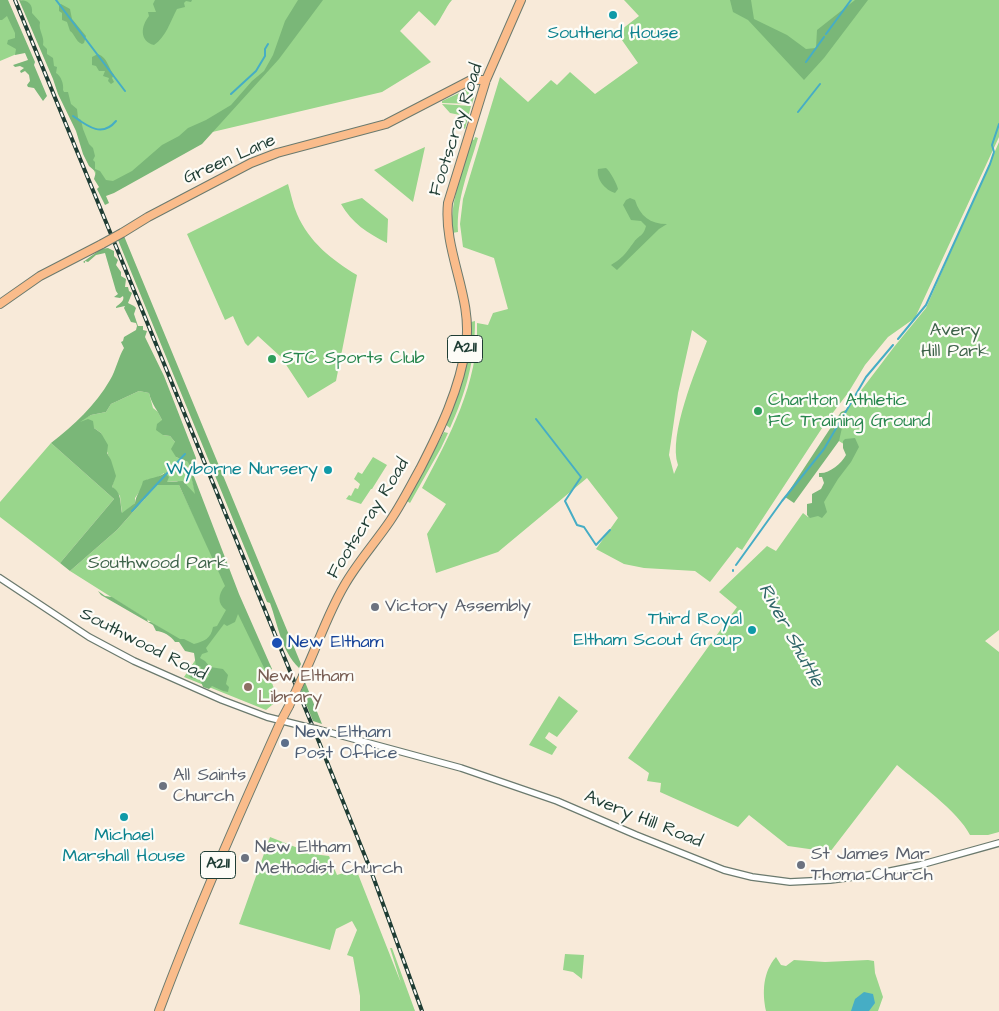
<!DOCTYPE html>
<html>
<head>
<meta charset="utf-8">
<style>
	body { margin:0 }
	canvas { display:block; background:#f8ead9 }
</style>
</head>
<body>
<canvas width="999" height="1011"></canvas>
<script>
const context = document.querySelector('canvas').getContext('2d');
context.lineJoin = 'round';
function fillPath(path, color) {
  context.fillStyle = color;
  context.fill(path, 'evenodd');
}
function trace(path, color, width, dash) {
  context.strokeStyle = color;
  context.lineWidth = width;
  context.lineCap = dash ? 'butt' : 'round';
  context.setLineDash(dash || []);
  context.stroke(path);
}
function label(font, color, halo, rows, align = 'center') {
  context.font = font + ' "Architects Daughter",sans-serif';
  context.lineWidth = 4.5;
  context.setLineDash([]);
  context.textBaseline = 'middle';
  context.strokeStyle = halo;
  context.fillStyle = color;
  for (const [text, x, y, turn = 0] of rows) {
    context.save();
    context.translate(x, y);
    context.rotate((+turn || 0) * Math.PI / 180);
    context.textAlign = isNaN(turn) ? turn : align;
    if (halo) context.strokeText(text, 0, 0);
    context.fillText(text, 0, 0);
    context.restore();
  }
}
const green = new Path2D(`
	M0 0 26 50 0 61Z
	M22 0H452C445 8 442 18 435 26L419 11 400 31 431 62 382 92 187 138 103 192Z
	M624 0H999V137L915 318 888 337 865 365 848 393 828 419 742 550 737 547 710 582 695 571 644 568 624 564 596 549 618 518 587 478 498 552 436 573 427 534 446 504 422 488C449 437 479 383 477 323L488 325 493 313 508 309 494 258 463 247 460 224 463 199 500 77 528 102 551 80 557 85 570 72 595 94 638 63 617 33 639 16ZM692 330 707 341C696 370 668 435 678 465L674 474 669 455 678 393Z
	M472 87 476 89 472 104 442 103V101Z
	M442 104 471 106 465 129 461 126 462 122 460 120V115L450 113Z
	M475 137 478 138C469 169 456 200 458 232L452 233C450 200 463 170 472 139L474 140Z
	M999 142V630L985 641 999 652V832L988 835H970C958 811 918 783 897 765L830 852 788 846 749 815 738 827 660 792 661 783 647 781 649 773 628 758 737 607 719 592 767 546 776 551 803 513 808 517 853 450 828 434 894 347 926 308Z
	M425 147 413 202 374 170Z
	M288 184C291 194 293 205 297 214 309 242 332 260 357 275L336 381 308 398 281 357 258 336 248 346 245 343 233 316 225 320 187 234Z
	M362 198 388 219 387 243C367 233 352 223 341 204Z
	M475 321C475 361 466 392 450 428L445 424C462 387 469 363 471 322Z
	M139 391 149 393 153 408 158 412 162 420 163 435 170 436 175 442 176 457 188 462 196 496 177 481 167 482 164 473 155 479H148L135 498V503L122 514 120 496 112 487 115 476 101 433 94 428 76 423 91 415 106 412 111 404Z
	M444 432 448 433 441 448 410 503 407 501Z
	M51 443 114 499 60 563 0 517V502Z
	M373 457 387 465 372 489H371L361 504 346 499 349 495 351 496 355 488 358 489 360 484 354 479 358 472 362 474Z
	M157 485H179L271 680 278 700 266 710 184 677 200 653 70 571 117 530Z
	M559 696 578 711 557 737 549 732 545 738 557 747 552 755 529 745Z
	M270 837 313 854 329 856 337 875 356 869 401 983 390 948H392L415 1011H360V996L353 957 347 955 357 930 352 921 336 929 330 950 239 924Z
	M565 954 584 955 582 979 573 972 563 970Z
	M776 957 781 965 786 966 794 960 825 962 868 960 874 961 875 973 883 997 878 1011H766C762 992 763 972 776 957Z`);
const forest = new Path2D(`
	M0 0H8L35 62 34 65 47 96 43 101 34 88 28 87 27 85 30 81 29 75 25 71 21 73 20 71 24 68 20 66 15 67 13 65 28 60 25 53 15 55 16 49 7 44 8 40 15 38V33L7 16 2 20H0Z
	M19 0C28 0 33 4 32 13L40 22C38 31 45 36 43 45L47 49V54L53 58 54 66 57 67 56 73C61 76 64 84 63 90L64 92H68L71 104 77 109 78 118 81 120 83 129 89 144 93 148 95 156 93 160 95 162V169L100 171 106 180 113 181 132 171 162 145 179 136 188 128 206 120 231 105 252 81 264 71 273 55 285 21 298 0H323L279 59 202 144 114 193 106 196 109 203 105 205 97 189 99 187 94 179 96 172 89 166 83 154 76 131 58 94 53 79Z
	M155 0H192L191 2 186 1 184 3 185 7 177 9C170 22 166 37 154 45 139 41 141 26 149 16L148 12H156L153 4Z
	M730 0H751L754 19 787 35 806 49 816 48 817 30 855 0H868L824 58 804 80 748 20 733 12Z
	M61 4 70 9 72 19 86 36 84 43 82 44C75 41 75 34 70 31L67 22 62 20V13L59 11V5Z
	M98 54C108 58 108 68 114 75L112 78 114 82 111 84 108 81 109 78 103 76 105 71H99L96 66 92 65V57Z
	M606 168C610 171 617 184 618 189L615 193C605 190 596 179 598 169Z
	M630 198 635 200C640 216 650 224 667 224L659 229 617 270 611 265C624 257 625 254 634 242 640 234 643 237 646 226L641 221 631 220 623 205 626 200Z
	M124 236 301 664 299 668C281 650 278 625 270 603L267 602 118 240Z
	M108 248 114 251V256L118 260 116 265 121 272V276L126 279 125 287H128L129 291 132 293 128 303 134 306 136 308 134 314 138 326H143V330L147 331 145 337 164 376 196 458 193 474 239 594 272 669 266 672 238 614 235 622 227 626 224 624 206 648 208 652 202 654 200 658 205 661 210 667 223 669 228 675 226 684 229 687 228 692 223 691 212 686 209 689 203 687 200 679 191 678 189 676 192 673 198 674 206 679 209 676 205 670H202L200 666H196L194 653 185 651 179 642H175C171 636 163 631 156 631L153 625 101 595 98 591 105 596 112 597 147 619 148 622H151L180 639H184L194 644C204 641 211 639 213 627L217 626 226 610C217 604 218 594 225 586L179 485H157L117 530 70 571 60 563 114 499 51 443C74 425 95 406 110 380 116 370 118 358 124 348L121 342 123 341 124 337 136 330 137 326 136 323 131 322 124 308 125 306 116 308V307C119 304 125 301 123 296L120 298 114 297 118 294 116 291 105 253 96 255 88 262 85 261V263L83 262 101 249ZM139 391 149 393C152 405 157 409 162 420L157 424 156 430 163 435 170 436 175 442 171 449 176 457 188 462 195 494 183 481 167 482 169 477 165 473C155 479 152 477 143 481 141 490 136 495 135 503L122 513C120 504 122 492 112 487L116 476 111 460 107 453 108 445 101 433 94 428 93 421 88 419 80 422 91 415 106 412 111 404Z
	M846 410 839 441 794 503 785 497 841 412Z
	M855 438 859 447 851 462 838 479 824 502 827 512 822 518 818 516 810 518 807 515V504L812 503V494L821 489 824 483 822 477H819V473C829 474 841 464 846 455L843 448V441L845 439Z
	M305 682 322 724 313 721 301 692Z`);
const water = new Path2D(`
	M864 992 873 994 875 1003 869 1011H851L855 999Z`);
const stream = new Path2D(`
	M56 0 125 91
	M826 34 851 0
	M806 62 824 37
	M231 94 256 71 265 56V49L268 44
	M798 112 820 84
	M73 116C87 126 102 138 116 121
	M898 339 926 305 990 164 994 152 992 145 999 124
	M536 419 581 477 565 501 577 525 584 527 596 545 610 530
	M144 498 185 454
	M132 511 143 499
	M736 565 782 501 824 449 866 377 893 345
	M733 571V570`);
const minor = new Path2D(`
	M0 578 89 637 134 661 222 700 267 717 307 727
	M317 729 461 768 557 801 636 835 724 870 752 877 790 882 830 880 876 874 920 865 999 843`);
const major = new Path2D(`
	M122 233 148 217 251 163 277 153 386 124 471 80H486
	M0 304 40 276 102 244
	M303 676C317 647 327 615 344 586 357 563 375 543 390 521 401 505 410 487 420 469 440 430 460 389 466 345 473 296 443 252 448 203L486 80 521 0
	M159 1011C196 912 238 817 281 721L289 706`);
const rail = new Path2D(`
	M15 0 319 742 371 871 422 1011`);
const minorBridge = new Path2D(`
	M307 727 317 729`);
const majorBridge = new Path2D(`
	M102 244 122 233
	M289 706 303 676`);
const markers = [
	[613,15,5,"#0f9aa8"],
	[272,359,5,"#2e9e5b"],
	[758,411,5,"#2e9e5b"],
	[328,470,5,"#0f9aa8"],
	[375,607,5,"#6b7280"],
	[752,630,5,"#0f9aa8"],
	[277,643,6,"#1a4fb4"],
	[248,687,5,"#8d6e63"],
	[285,743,5,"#5c6f8a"],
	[163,786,5,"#6b7280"],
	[124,817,5,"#0f9aa8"],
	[245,858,5,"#6b7280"],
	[801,865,5,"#6b7280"]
];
const shields = [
	[465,349,35],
	[218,865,35]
];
const shieldNames = [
	["A211",465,349],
	["A211",218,865]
];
const cultureNames = [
	["Southend House",613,34],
	["Wyborne Nursery",318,470,"right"],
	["Third Royal",742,620,"right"],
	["Eltham Scout Group",742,641,"right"],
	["Michael",124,836],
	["Marshall House",124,857]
];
const streetNames = [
	["Footscray Road",457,130,-72],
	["Green Lane",230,160,-24],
	["Footscray Road",369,519,-58],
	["Southwood Road",143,645,27],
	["Avery Hill Road",643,820,22]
];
const parkNames = [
	["Avery",955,331],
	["Hill Park",955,352],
	["Southwood Park",158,564]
];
const leisureNames = [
	["STC Sports Club",282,359],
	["Charlton Athletic",768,401],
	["FC Training Ground",768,422]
];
const worshipNames = [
	["Victory Assembly",385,607],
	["All Saints",173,776],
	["Church",173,797],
	["New Eltham",255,848],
	["Methodist Church",255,869],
	["St James Mar",811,855],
	["Thoma Church",811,876]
];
const transitNames = [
	["New Eltham",288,643]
];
const educationNames = [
	["New Eltham",258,677],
	["Library",258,698]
];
const serviceNames = [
	["New Eltham",295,733],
	["Post Office",295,754]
];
const waterNames = [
	["River Shuttle",790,636,61]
];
fillPath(green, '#99d68c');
fillPath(forest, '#7ab778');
fillPath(water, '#46adc5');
trace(stream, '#46adc5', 2);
trace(minor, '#6b7a6e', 8);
trace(major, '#6b7a6e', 10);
trace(minor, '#fff', 5.5);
trace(major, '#fabc8b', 8);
trace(rail, '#1f3d34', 4);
trace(rail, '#fdfcf7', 2, [5.5]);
trace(minorBridge, '#6b7a6e', 8, []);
trace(majorBridge, '#6b7a6e', 10, []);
trace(minorBridge, '#fff', 5.5);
trace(majorBridge, '#fabc8b', 8);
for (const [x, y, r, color] of markers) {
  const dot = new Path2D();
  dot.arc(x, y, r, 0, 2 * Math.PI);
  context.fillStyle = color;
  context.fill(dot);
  trace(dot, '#fdfcf7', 2);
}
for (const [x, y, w] of shields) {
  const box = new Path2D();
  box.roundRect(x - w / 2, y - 13.5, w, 27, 4);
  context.fillStyle = '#fdfcf7';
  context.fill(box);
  trace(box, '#1f3d34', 1);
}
label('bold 16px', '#1f3d34', null, shieldNames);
label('18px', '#0d838f', '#fdfcf7', cultureNames);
label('18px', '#1f3d34', '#fdfcf7', streetNames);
label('18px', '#3e634a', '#fdfcf7', parkNames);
label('18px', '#27864d', '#fdfcf7', leisureNames, 'left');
label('18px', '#5b616d', '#fdfcf7', worshipNames, 'left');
label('18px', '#164399', '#fdfcf7', transitNames, 'left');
label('18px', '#785e54', '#fdfcf7', educationNames, 'left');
label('18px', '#4e5e75', '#fdfcf7', serviceNames, 'left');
label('italic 19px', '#2d6467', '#fdfcf7', waterNames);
</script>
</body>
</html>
